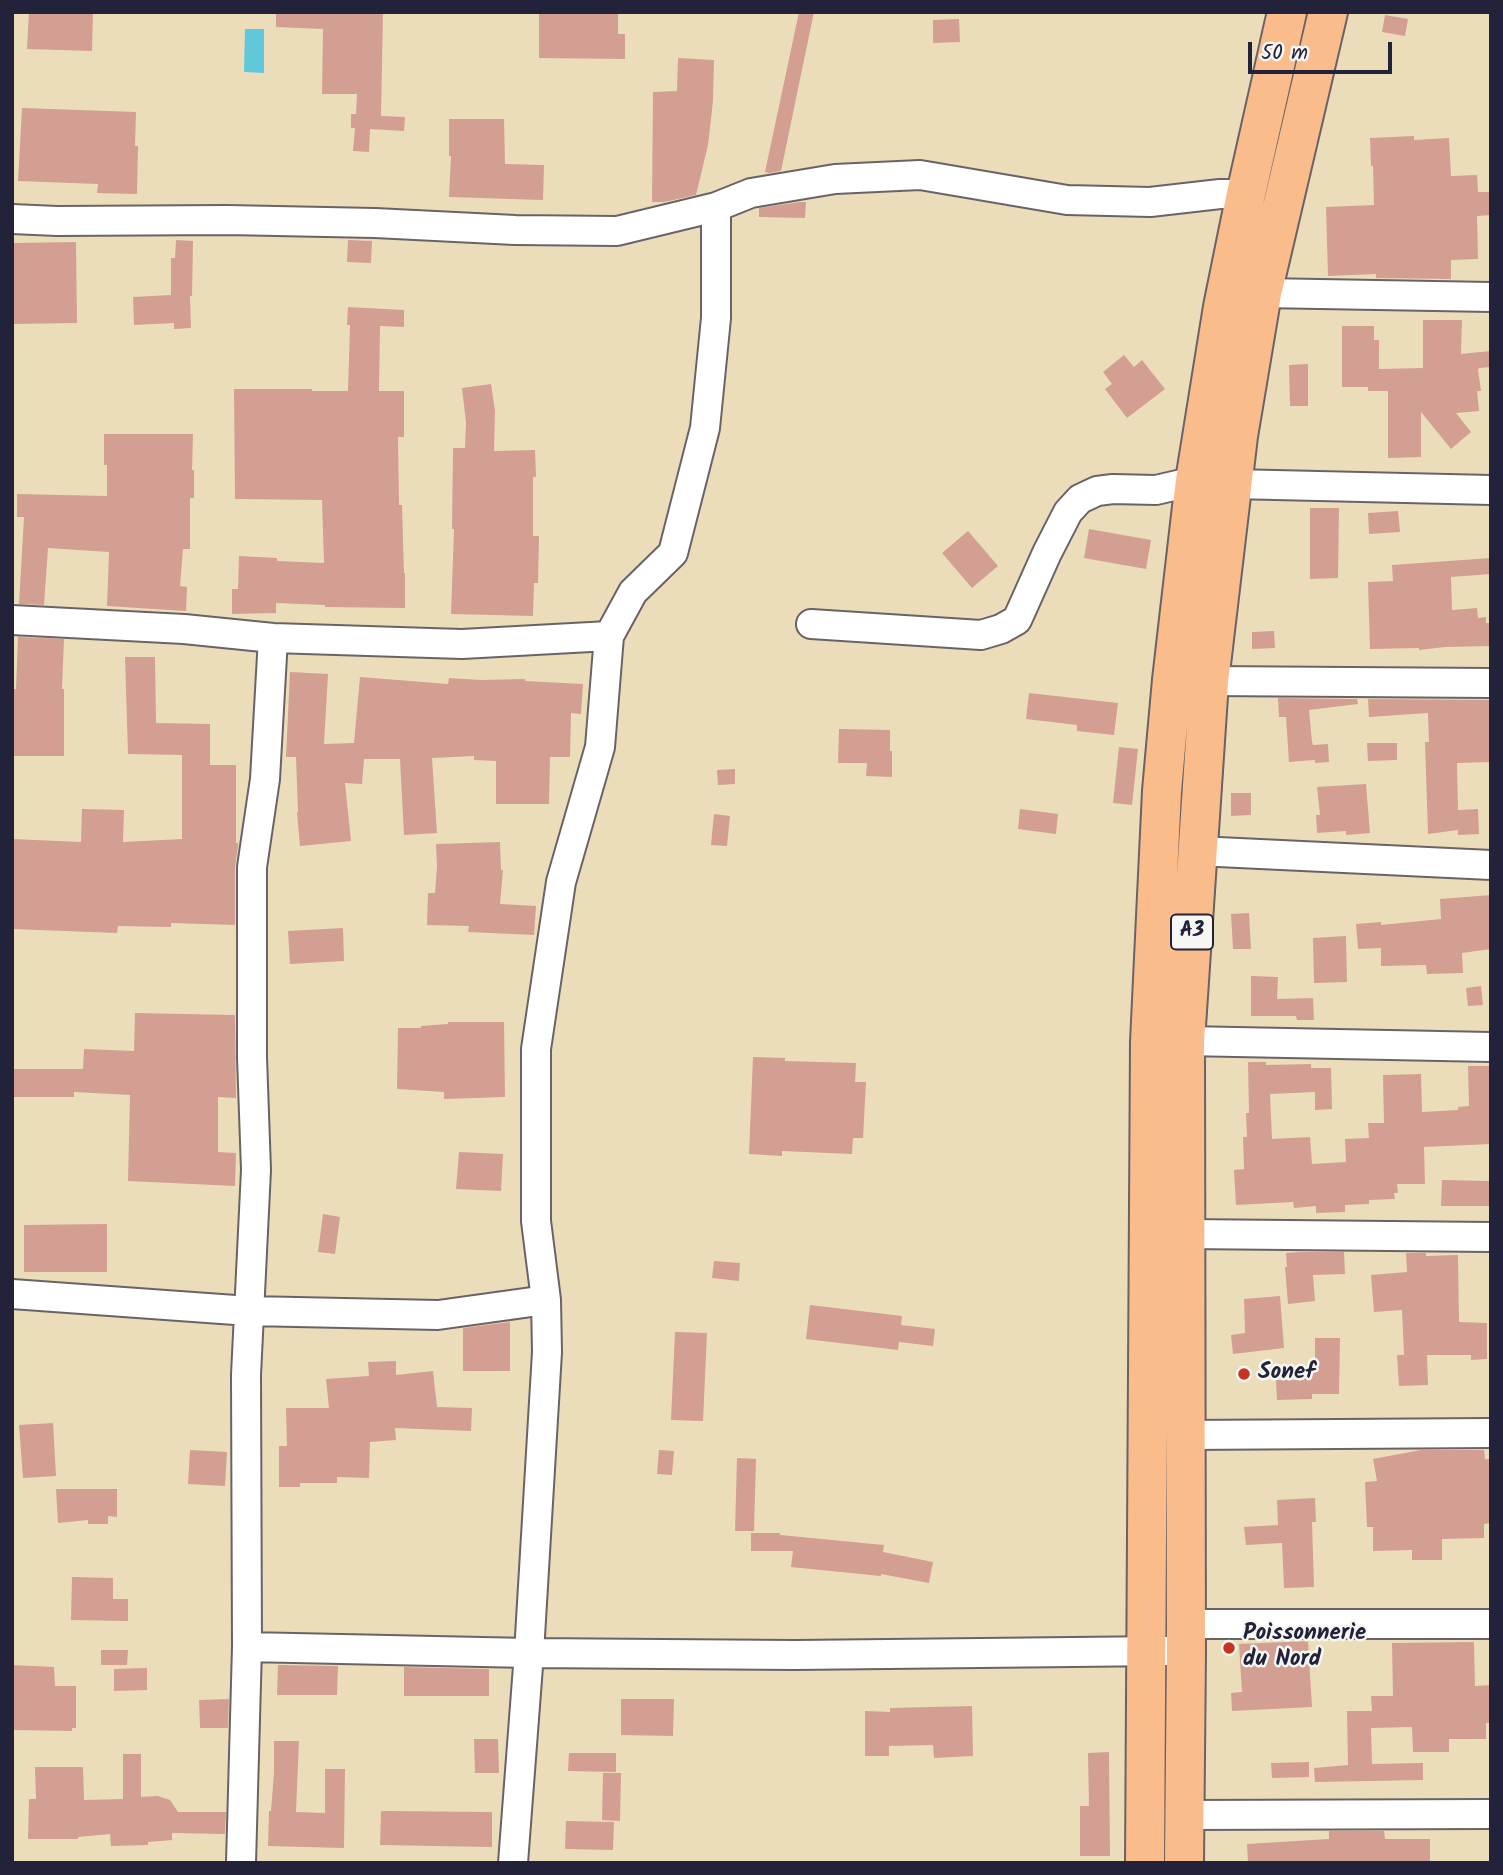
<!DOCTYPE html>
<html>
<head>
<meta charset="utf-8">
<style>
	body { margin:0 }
	#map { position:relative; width:1503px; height:1875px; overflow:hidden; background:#ecddba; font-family:Kalam,sans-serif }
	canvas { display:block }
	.frame { position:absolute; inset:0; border:14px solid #22223b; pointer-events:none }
	.scale { position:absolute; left:1248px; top:42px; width:144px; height:32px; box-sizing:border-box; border:4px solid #22223b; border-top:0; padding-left:9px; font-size:21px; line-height:24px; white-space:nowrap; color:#22223b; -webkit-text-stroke:5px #f6f6f2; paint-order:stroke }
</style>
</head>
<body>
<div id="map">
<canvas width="1503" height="1875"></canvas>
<div class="frame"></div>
<div class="scale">50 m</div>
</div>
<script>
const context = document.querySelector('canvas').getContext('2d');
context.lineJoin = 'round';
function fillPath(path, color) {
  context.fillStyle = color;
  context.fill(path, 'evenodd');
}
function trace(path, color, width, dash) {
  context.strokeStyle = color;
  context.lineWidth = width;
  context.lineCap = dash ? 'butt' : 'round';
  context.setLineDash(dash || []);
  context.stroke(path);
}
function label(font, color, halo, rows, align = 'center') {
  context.font = font + ' Kalam,sans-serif';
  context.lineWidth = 5;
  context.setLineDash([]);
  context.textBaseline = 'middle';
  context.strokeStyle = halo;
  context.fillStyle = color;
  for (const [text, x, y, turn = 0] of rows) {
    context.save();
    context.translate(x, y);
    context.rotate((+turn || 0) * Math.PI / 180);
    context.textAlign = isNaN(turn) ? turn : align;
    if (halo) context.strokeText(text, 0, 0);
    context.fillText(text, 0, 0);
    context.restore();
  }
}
const water = new Path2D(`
	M245 29H264V73L244 72Z`);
const building = new Path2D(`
	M29 12H93L92 51 27 49Z
	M276 12H383L381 116 405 117 404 131 370 129 369 152 353 151 355 128H351V114H356L357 94H322L323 29 276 27Z
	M539 12H618V34H625V59L539 58Z
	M799 12H814L781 171 769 173 765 172Z
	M1385 15 1408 19 1405 36 1382 32Z
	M959 19 960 42 933 43V20Z
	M678 58 714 60 713 101 708 145 696 195 664 202H652L653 92 677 91Z
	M22 108 136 112 135 146H138L137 194 97 193 98 184 18 181Z
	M449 119H504L505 164 544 165 543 200 449 197 451 156H449Z
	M1414 136V140L1449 138 1451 176 1477 175 1478 192H1491V215L1477 216 1478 259 1451 260V279L1376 278V274L1328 276 1326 207 1374 205 1373 166H1371L1370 138Z
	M800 202H806L805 218 759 217V208Z
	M176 240 193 241 192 296H190L191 328 174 329V323L134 325 133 297 171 295V258H175Z
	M348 240 372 241 371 263 347 262Z
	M76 242 77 323 13 324 12 243Z
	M348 307 404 310V327L380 326 379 391H404V437H398L399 505H402L404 573H405V608L325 607V605L276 603V613L232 614V589H238L239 556 277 558V561L324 563 322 500 235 499 234 389H312V391H348L350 325H347Z
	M1423 320H1462L1461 354 1491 351V367L1479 368 1478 370 1481 391H1477L1479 411 1456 413 1471 432 1451 449 1421 412V457L1388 458V391H1368V387H1342V326H1374V340H1379V369L1423 368Z
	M1124 355 1134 367 1142 360 1165 389 1127 418 1105 389 1112 384 1103 372Z
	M1308 364V406H1290L1289 365Z
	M491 384 495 411 494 451 535 450 536 477H533V536H539L538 583H534L533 616 451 614 454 529H452L453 448H465L466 422 462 388Z
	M104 434H193L192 470H194V498H190V549H183L180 586 187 587 186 611 107 606 109 552 48 548 44 605 19 604 24 517H17V494L107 496V465H104Z
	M1310 508H1339L1338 578 1310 579Z
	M1398 511 1400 532 1369 534 1368 513Z
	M1089 529 1151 540 1146 569 1084 558Z
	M968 531 998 566 972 588 942 553Z
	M1491 558V574L1451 577 1452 610 1477 608 1478 618 1486 617V623H1491V646L1445 647 1419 650V648L1370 649 1368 582 1393 581 1392 565Z
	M1274 631 1275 648 1252 649V632Z
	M18 637 64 639 62 689H64V756H12L13 689H16Z
	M125 657H155L156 723 210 724V765H236V843H238V846L235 867V925L171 923V927L118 926 117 933 12 929V839L81 842 82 809 124 810 123 842 182 839V755L128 754Z
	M290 672 328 674 324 744 354 743 360 677 448 684 449 678 481 680 525 679V681L583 684 581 714 571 713 570 757H550L549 804H496V761L474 760V756L432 758 437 833 404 835 400 759H364L362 784 345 783 351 841 300 846 297 813 298 812 296 757H286Z
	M1029 693 1118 703 1114 735 1077 731V725L1026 719Z
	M1278 698 1357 699 1358 704 1309 710 1312 742 1313 745 1328 744 1329 762 1315 763V760L1289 762 1286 717H1279Z
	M1368 699 1491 700V762L1457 763 1458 810 1478 809 1479 834 1458 835V830L1428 834 1425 742H1429L1428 713 1369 717Z
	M839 729 890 730V751H892V777L866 776 867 763H838Z
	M1367 743H1397V760L1368 761Z
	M1119 747 1138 749 1132 805 1113 803Z
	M735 769V784L718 785 717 770Z
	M1366 784 1370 833 1346 835V831L1317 833 1316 815H1320L1317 787Z
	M1231 793H1251V815L1231 816Z
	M1020 809 1058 814 1056 834 1018 829Z
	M714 814 730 816 727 846 711 845Z
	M500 842 501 870H503L500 904 536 906 534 935 468 932 469 926 427 925 428 893H435L437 867 436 844Z
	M1491 895V949L1462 953 1463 973 1427 974 1426 965 1381 966V948L1358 949 1356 924 1381 922V925L1441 919 1440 899Z
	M1249 913 1251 949H1233L1231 914Z
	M343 928 344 961 290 964 288 931Z
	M1346 936 1347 982 1314 983 1313 938Z
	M1251 976 1278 977 1277 999 1313 998 1314 1020H1297L1296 1016H1251Z
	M1481 986 1483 1005 1468 1006 1466 988Z
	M135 1013 235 1015 236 1098 218 1097V1152L236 1153 235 1186 128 1181 130 1095 74 1092V1097H14V1069H83L84 1049 134 1051Z
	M448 1022H504L505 1097 444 1099V1092L397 1089 398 1028H421V1026L448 1024Z
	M753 1057 785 1058V1061L856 1063 855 1082H866L863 1138H853L852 1154 782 1151V1156L749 1154Z
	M1248 1062H1266V1065L1311 1064V1068H1331L1332 1109 1315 1110V1092L1270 1094 1272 1139 1310 1137 1312 1164 1346 1162 1345 1139 1369 1138 1368 1123H1384L1383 1075 1421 1074 1422 1112 1458 1110V1107L1469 1106 1468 1066H1491V1144L1424 1147 1425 1184H1397L1398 1193H1394L1395 1199 1369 1200V1204L1345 1205V1212L1316 1213V1206L1294 1208 1293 1202 1236 1205 1234 1170 1244 1169 1243 1137H1247L1246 1113H1249Z
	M459 1152 503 1154 501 1191 456 1189Z
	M1442 1180 1490 1181 1491 1206H1441Z
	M323 1214 340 1217 335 1254 318 1252Z
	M107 1224V1272H24V1225Z
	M1300 1252H1344L1345 1274 1313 1275 1315 1301 1288 1304 1285 1267H1287L1286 1253Z
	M1406 1253H1426V1256L1458 1255 1459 1322 1487 1323V1359L1471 1360V1355H1427L1428 1385 1399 1386 1397 1355H1404L1402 1310 1374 1312 1371 1275 1407 1272Z
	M714 1261 740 1263 739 1281 712 1278Z
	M1280 1296 1284 1348 1233 1354 1231 1335 1245 1333 1244 1299Z
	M810 1305 902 1316 901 1325 935 1329 933 1346 899 1342 898 1350 806 1339Z
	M510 1322V1371H463V1328Z
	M675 1332 707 1333 703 1421 671 1420Z
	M1315 1338H1340L1339 1394H1312V1399L1277 1400 1276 1380H1296L1295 1368 1315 1365Z
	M396 1361V1375L433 1371 437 1407 472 1408 471 1431 395 1428 396 1440 370 1442 369 1478 337 1477V1483H300V1487H279V1446H287L286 1408H329L326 1379 369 1376 368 1362Z
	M53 1423 56 1476 23 1478 19 1425Z
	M190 1450 227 1452 225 1486 188 1484Z
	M659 1450 674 1451 672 1475 657 1474Z
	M1421 1450H1484L1485 1459H1491V1523L1484 1524V1538L1442 1539V1560H1412V1550L1373 1551V1527H1367L1365 1482 1377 1481 1373 1459Z
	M737 1458 756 1459 754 1531H735Z
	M56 1489H117V1517L108 1516V1524H88V1520L58 1523Z
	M1315 1498 1316 1522H1312L1314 1587 1284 1588 1282 1543 1246 1545 1244 1527 1278 1525 1277 1500Z
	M751 1533H780V1535L884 1545 883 1552 933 1562 929 1583 881 1574V1576L791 1567 793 1551H751Z
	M72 1577 113 1578V1599H128V1621L71 1620Z
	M1308 1641 1312 1707 1232 1711 1231 1693 1242 1692 1239 1644Z
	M1474 1642 1475 1686 1491 1685V1723H1486V1739H1449V1752H1413L1412 1727 1371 1728 1372 1764 1423 1763V1780L1315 1782 1314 1768 1348 1765 1347 1711H1372L1371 1696H1393L1392 1643Z
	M101 1650H128L127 1665H101Z
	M12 1665 54 1667 55 1686H76V1728H72V1731L12 1730Z
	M278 1665 338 1666 337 1695H277Z
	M404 1667 489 1669V1696H404Z
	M147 1668V1690L114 1691V1669Z
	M229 1699 228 1728H200L199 1700Z
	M621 1699H674L673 1736 621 1735Z
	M972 1706 973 1756 934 1758 933 1745 889 1746V1756H865V1711L890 1712V1708Z
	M474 1739H498L499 1773H475Z
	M274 1741H299L296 1812 325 1813V1769H345L344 1848 268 1846 269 1811H271L274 1773Z
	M1109 1752 1110 1856H1080V1806H1089L1088 1753Z
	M569 1753H616V1772L568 1771Z
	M123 1754H141V1797L158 1796 170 1800 178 1812H226L225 1834 172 1833V1840L148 1842V1845L111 1846 110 1834 78 1837V1839H28L29 1799H36L35 1767H83L84 1800 123 1799Z
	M1309 1762V1777L1272 1778 1271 1763Z
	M603 1773H621L620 1821 602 1820Z
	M381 1811 492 1812V1847L380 1845Z
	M566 1821 614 1822 613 1850 565 1849Z
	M1329 1831H1384L1385 1839H1430V1863H1248L1247 1844 1329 1839Z`);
const minor = new Path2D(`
	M12 219 57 221 227 220 375 223 515 230 617 231 716 207 751 193 835 179 920 175 1067 200 1150 202 1220 194H1246
	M1262 293 1491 297
	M12 620 184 629 273 638 462 644 609 636
	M811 624 981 635 1001 629 1017 620 1047 553 1068 512 1080 499 1097 491 1113 489 1156 490 1195 481 1232 484 1491 490
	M1209 681 1491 683
	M1197 851 1491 865
	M1185 1041 1491 1047
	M1186 1234 1491 1237
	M12 1294 249 1311 438 1315 546 1300
	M1186 1435 1491 1433
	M1186 1624H1491
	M247 1647 529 1653 795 1655 1166 1651
	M1186 1815 1491 1814
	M241 1863 247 1647 246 1375 256 1170 252 1057V867L265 779 273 638
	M513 1863 529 1653 547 1352 546 1300 536 1221V1049L561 882 600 747 609 636 633 592 673 553 705 428 716 318V207`);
const highway = new Path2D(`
	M1145 1863 1150 1042 1162 791 1172 680 1195 481 1223 307 1246 194 1287 12
	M1184 1863 1186 1652 1185 1041 1209 681 1238 436 1262 293 1328 12`);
const markers = [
	[1244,1374,7,"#c8321e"],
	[1229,1648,7,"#c8321e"]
];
const shields = [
	[1192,932,42]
];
const shieldNames = [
	["A3",1192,932]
];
const poiNames = [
	["Sonef",1258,1374],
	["Poissonnerie",1243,1635],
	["du Nord",1243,1661]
];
fillPath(water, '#5fc8db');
fillPath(building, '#d39f92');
trace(minor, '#696367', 32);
trace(highway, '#696367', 42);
trace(minor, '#fff', 28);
trace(highway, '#fabc8b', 38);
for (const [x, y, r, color] of markers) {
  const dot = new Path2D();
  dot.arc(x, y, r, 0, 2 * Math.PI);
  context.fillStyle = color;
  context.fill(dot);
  trace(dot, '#f6f6f2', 2.5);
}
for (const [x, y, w] of shields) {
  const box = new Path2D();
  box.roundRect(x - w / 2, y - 17.5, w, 35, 5);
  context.fillStyle = '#f6f6f2';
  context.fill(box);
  trace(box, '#22223b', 2);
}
label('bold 21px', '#22223b', null, shieldNames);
label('bold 23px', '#22223b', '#f6f6f2', poiNames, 'left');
</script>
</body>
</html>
